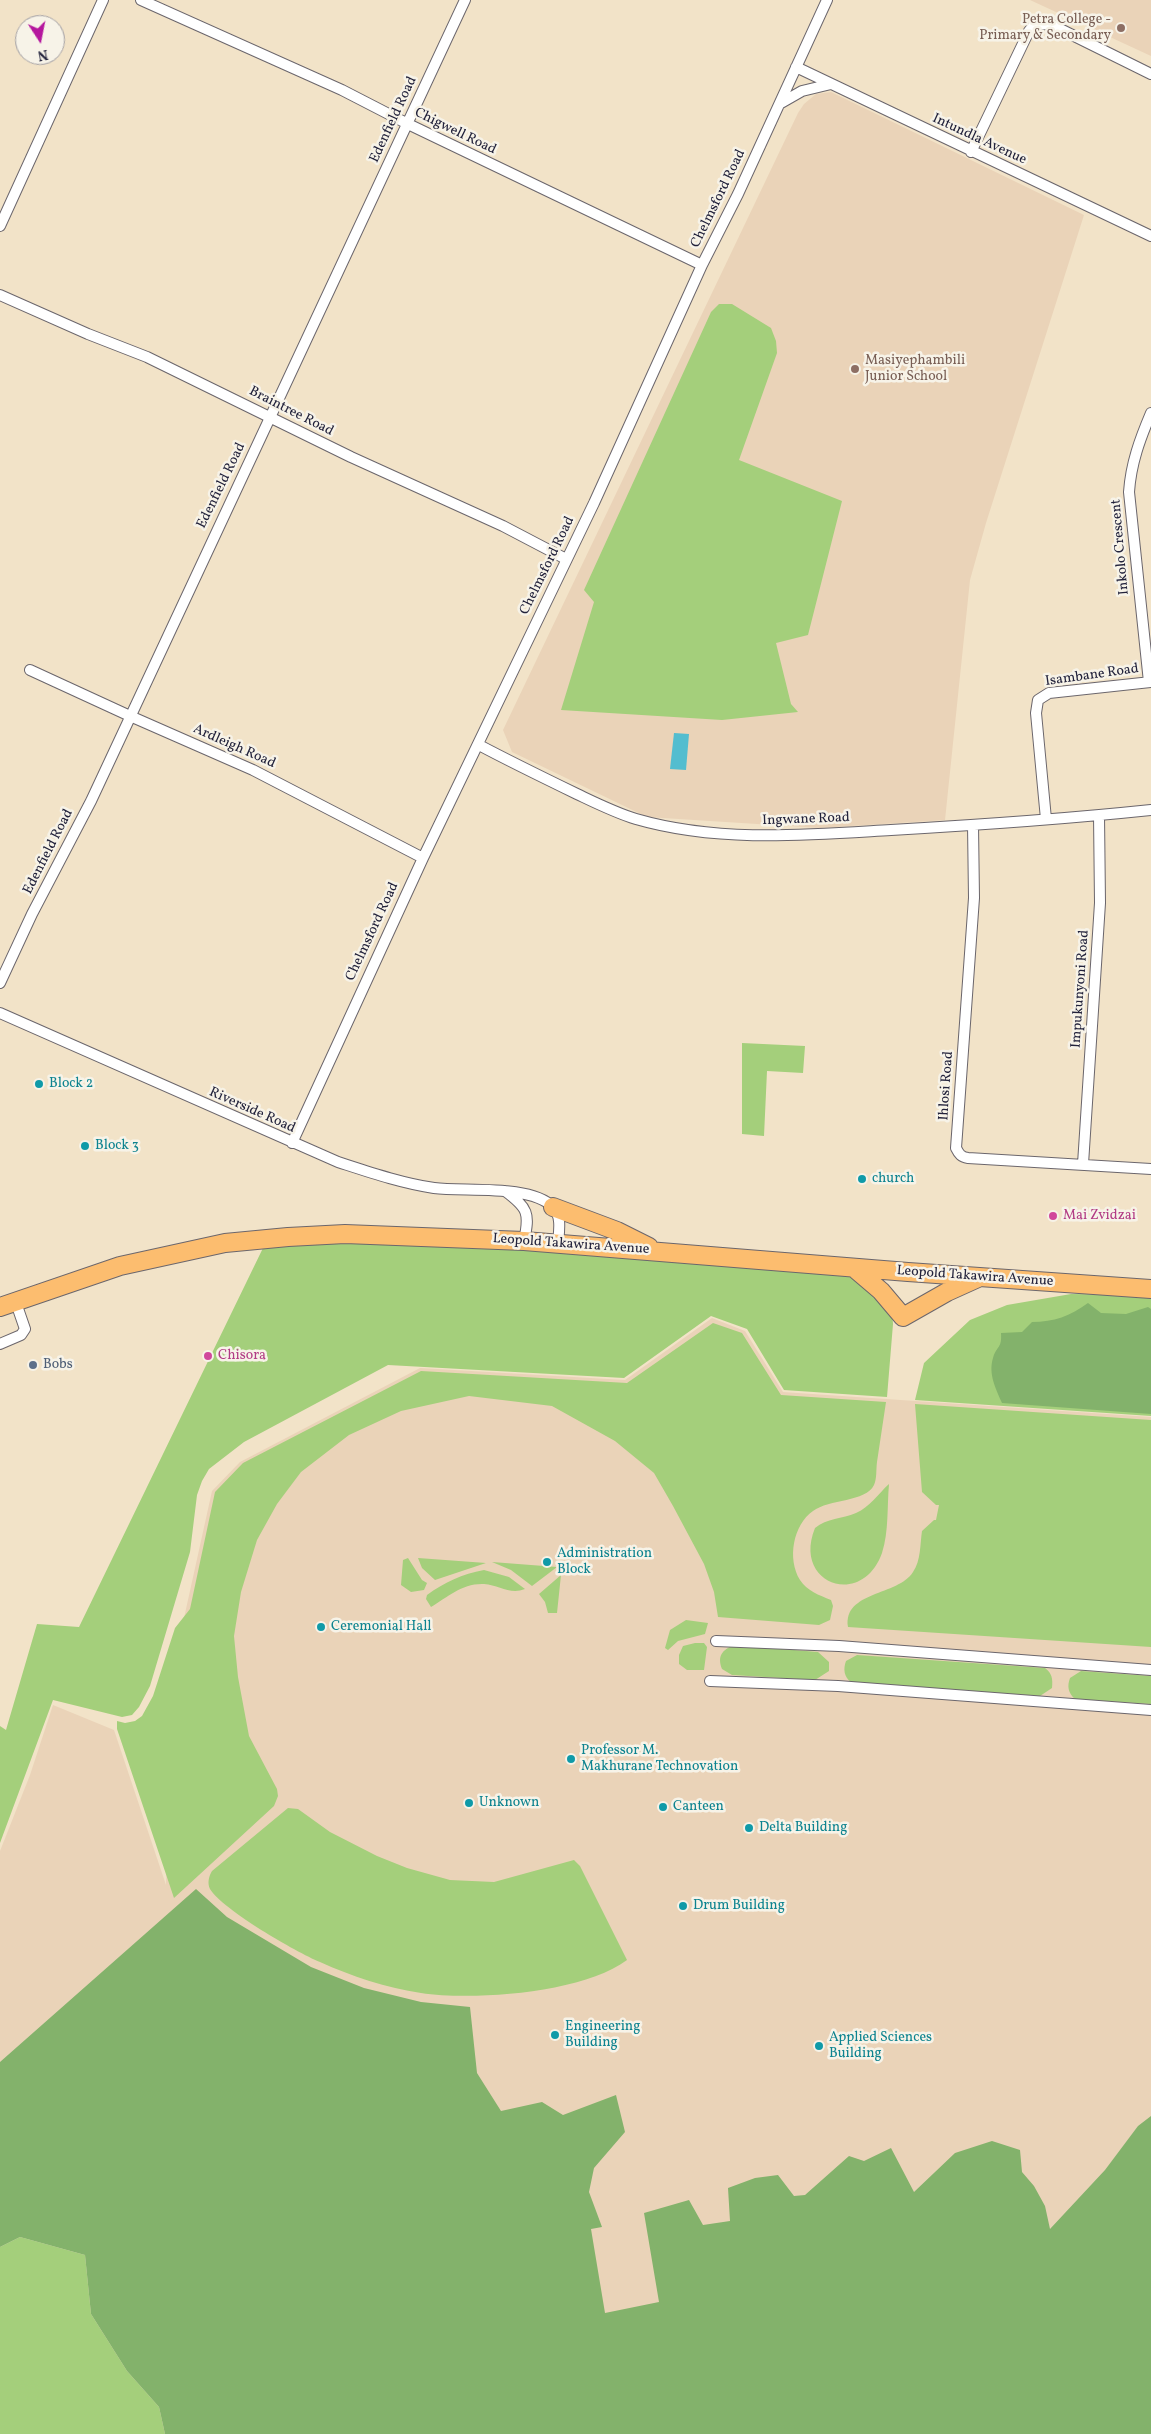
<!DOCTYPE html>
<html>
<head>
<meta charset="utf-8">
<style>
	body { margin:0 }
	#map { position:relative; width:1151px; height:2434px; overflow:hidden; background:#f2e3c8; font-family:Vollkorn,serif }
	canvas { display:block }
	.north { position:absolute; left:15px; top:15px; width:50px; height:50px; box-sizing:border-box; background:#f7f3e8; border:1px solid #a29fa3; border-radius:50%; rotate:169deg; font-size:14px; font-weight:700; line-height:20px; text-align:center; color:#22223b }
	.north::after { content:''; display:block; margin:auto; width:18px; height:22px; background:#b5179e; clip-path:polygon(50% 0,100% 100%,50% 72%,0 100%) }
</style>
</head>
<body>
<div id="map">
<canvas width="1151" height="2434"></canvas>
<div class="north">N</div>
</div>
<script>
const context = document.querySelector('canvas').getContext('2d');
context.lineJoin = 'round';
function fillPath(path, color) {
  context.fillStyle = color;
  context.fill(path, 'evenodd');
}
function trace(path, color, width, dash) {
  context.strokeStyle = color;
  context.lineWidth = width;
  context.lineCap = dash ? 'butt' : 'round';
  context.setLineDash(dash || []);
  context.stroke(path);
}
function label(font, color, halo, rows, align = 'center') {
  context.font = font + ' Vollkorn,serif';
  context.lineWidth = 5;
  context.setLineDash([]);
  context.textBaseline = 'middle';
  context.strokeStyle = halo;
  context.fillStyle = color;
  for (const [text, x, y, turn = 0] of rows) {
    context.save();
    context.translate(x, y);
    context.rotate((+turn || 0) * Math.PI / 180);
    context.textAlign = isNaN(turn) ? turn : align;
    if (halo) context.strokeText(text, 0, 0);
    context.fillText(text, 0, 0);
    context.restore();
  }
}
const built = new Path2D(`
	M1030 0H1151V56Z
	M831 92 1084 215 986 523 970 580 945 820 820 828 647 817 512 752 503 730 798 113 804 104 816 94Z
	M712 1318 745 1331 783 1392 1151 1417V2434H335L0 2150V1851L30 1775 53 1705 114 1730 166 1885 173 1668 212 1491 240 1462 420 1368 625 1380Z`);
const green = new Path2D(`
	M719 304H732L771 328 776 341 777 353 739 460 842 501 808 635 776 643 791 704 798 712 722 720 561 710 594 602 584 590 711 312Z
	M742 1043 805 1046 803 1073 767 1071 764 1136 742 1134Z
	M342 1242 501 1248 843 1274 861 1279 892 1310 893 1324 887 1397 784 1390 747 1329 711 1316 624 1378 388 1365 244 1442 209 1469 202 1481 197 1495 190 1552 150 1686 139 1707 132 1715 122 1717 53 1700 0 1843V1726L6 1730 37 1624 79 1627 263 1248Z
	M1071 1294 1151 1295V1416L915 1400 924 1363 970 1320 1007 1305Z
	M713 1323 742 1333 781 1395 886 1402C883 1422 880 1442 877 1462 876 1469 877 1479 874 1485 866 1502 829 1499 813 1511 793 1525 787 1559 800 1580 807 1591 819 1595 831 1600L833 1606 830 1620 819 1625 718 1617 714 1592 704 1564 673 1506 654 1473 615 1441 552 1406 469 1396 401 1411 349 1435 301 1472 277 1504 257 1540 241 1592 234 1636 238 1677 249 1736 277 1789 278 1796 274 1806 174 1898 117 1729V1721L125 1723 135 1721 142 1716 153 1696 175 1628 190 1609 215 1492 243 1463 421 1371 627 1383Z
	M915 1404 1151 1420V1647L848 1627C843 1591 898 1596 913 1572 921 1561 920 1544 922 1531L934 1520H936L939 1505H936L922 1492Z
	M889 1484C887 1505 889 1532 882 1553 862 1609 792 1584 815 1528 827 1518 842 1519 856 1513 870 1507 878 1494 889 1484Z
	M408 1558 422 1580 427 1583 424 1590 411 1592 401 1585 403 1560Z
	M418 1558 486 1563 435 1580 422 1568Z
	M492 1562 557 1567 532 1586 511 1570Z
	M484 1570 509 1577 525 1589C510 1595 499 1585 484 1584 462 1583 448 1597 431 1607L426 1599 427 1595C445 1582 462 1574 484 1570Z
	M561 1575 557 1613H548L545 1602 539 1594Z
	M686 1620 708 1623 705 1634 678 1641 668 1650 665 1648 670 1630Z
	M695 1643H704L707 1647 704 1670H687L679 1664V1655L683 1646Z
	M734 1645 818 1652 829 1662V1671L815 1680 732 1675 722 1669C717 1656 722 1650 734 1645Z
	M857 1655 1045 1668C1052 1673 1053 1679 1052 1688L1040 1696 851 1682C844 1677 843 1669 846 1661Z
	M1081 1671 1151 1676V1704L1075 1699C1068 1693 1067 1686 1070 1678Z
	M288 1808 298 1809 330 1832 377 1856 407 1868 450 1880 494 1882 574 1860 580 1866 627 1960C583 1993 474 2001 421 1993 387 1988 351 1976 320 1962 296 1952 223 1910 210 1889 207 1883 209 1876 212 1871Z
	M20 2237 85 2255 91 2314 127 2371 159 2407 165 2434H0V2247Z`);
const forest = new Path2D(`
	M1088 1303 1101 1313 1126 1314 1148 1307 1151 1309V1414L1002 1403C996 1389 988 1374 993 1358 997 1345 1002 1349 1001 1333L1022 1332 1032 1322C1054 1322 1070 1316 1088 1303Z
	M196 1889 227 1917 311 1967 364 1988 421 2002 470 2007 477 2073 501 2111 542 2102 563 2115 616 2095 625 2132 594 2168 589 2192 602 2227 591 2229 605 2313 659 2302 644 2213 689 2200 703 2225 730 2221 728 2188 755 2178 778 2175 794 2196 805 2195 849 2156 864 2161 891 2148 914 2192 955 2153 992 2141 1020 2150 1022 2172 1034 2186 1045 2206 1050 2229 1105 2170 1138 2126 1151 2116V2434H165L159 2407 127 2371 91 2314 85 2255 20 2237 0 2247V2062Z`);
const water = new Path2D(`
	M674 733 689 734 686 770 670 769Z`);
const street = new Path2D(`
	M141 0 342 90 408 124 702 265
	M796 67 1151 236
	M781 103 802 91 831 84
	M971 152 1029 31 1034 25 1050 24 1151 74
	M0 226 103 0
	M0 295 88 334 147 357 351 457 503 526 566 559
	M30 670 130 716 253 770 423 858
	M1149 682 1129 492C1131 463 1140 439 1151 413
	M479 745C511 762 544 778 577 794 596 803 616 813 636 819 719 843 807 835 891 830 978 825 1065 819 1151 810
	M1046 819 1036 713 1038 700 1049 693 1151 682
	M973 825 974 898 956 1148C959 1154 961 1157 968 1158L1151 1169
	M0 983 32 914 91 801 465 0
	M0 1013 338 1162C369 1172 401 1183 434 1188 465 1192 530 1184 553 1207 562 1216 559 1232 558 1243
	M292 1143 423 858 594 503 702 265 738 194 827 0
	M1083 1164 1100 903 1099 815
	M505 1191C528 1208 530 1213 524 1241
	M0 1344 21 1335 25 1329 15 1300
	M716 1641 839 1646 1151 1670
	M710 1681 838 1686 1151 1710`);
const highway = new Path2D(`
	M553 1207 617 1231 649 1247
	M854 1268 881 1291 903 1317 947 1292 978 1278
	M0 1307 120 1266 225 1243 288 1237 345 1234 524 1241 908 1272 1151 1289`);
const markers = [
	[1121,28,5,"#8d6e63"],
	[855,369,5,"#8d6e63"],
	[39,1084,5,"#0f9aa8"],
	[85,1146,5,"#0f9aa8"],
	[862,1179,5,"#0f9aa8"],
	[1053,1216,5,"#d1479c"],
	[208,1356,5,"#d1479c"],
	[33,1365,5,"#5c6f8a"],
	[547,1562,5,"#0f9aa8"],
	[321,1627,5,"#0f9aa8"],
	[571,1759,5,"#0f9aa8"],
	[469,1803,5,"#0f9aa8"],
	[663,1807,5,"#0f9aa8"],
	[749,1828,5,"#0f9aa8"],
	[683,1906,5,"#0f9aa8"],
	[555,2035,5,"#0f9aa8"],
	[819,2046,5,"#0f9aa8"]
];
const educationNames = [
	["Petra College -",1111,20],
	["Primary & Secondary",1111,36],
	["Masiyephambili",865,361,"left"],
	["Junior School",865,377,"left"]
];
const streetNames = [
	["Edenfield Road",394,120,-65],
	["Chigwell Road",455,132,26],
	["Intundla Avenue",979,140,25],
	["Chelmsford Road",719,199,-64],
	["Braintree Road",291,412,27],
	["Edenfield Road",222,486,-64],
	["Inkolo Crescent",1121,547,-95],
	["Chelmsford Road",548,566,-64],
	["Isambane Road",1092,676,-8],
	["Ardleigh Road",234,747,24],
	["Ingwane Road",806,820,-2],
	["Edenfield Road",49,852,-63],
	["Chelmsford Road",373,932,-65],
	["Impukunyoni Road",1081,989,-86],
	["Ihlosi Road",947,1086,-86],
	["Riverside Road",252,1111,24],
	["Leopold Takawira Avenue",571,1245,4],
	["Leopold Takawira Avenue",975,1277,4]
];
const cultureNames = [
	["Block 2",49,1084],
	["Block 3",95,1146],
	["church",872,1179],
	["Administration",557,1554],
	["Block",557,1570],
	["Ceremonial Hall",331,1627],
	["Professor M.",581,1751],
	["Makhurane Technovation",581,1767],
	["Unknown",479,1803],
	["Canteen",673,1807],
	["Delta Building",759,1828],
	["Drum Building",693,1906],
	["Engineering",565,2027],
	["Building",565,2043],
	["Applied Sciences",829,2038],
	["Building",829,2054]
];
const hotelNames = [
	["Mai Zvidzai",1063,1216],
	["Chisora",218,1356]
];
const serviceNames = [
	["Bobs",43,1365]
];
fillPath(built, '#ead3b8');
fillPath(green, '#a4cf7b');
fillPath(forest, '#83b26b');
fillPath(water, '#53bdcf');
trace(street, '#6b666c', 12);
trace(highway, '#6b666c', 20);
trace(street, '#fff', 10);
trace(highway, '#fcbd6f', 18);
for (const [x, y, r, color] of markers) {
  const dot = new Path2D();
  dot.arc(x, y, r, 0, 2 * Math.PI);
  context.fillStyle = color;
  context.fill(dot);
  trace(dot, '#f7f3e8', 2);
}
label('14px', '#785e54', '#f7f3e8', educationNames, 'right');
label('14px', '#22223b', '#f7f3e8', streetNames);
label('14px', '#0d838f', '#f7f3e8', cultureNames, 'left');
label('14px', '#b23c85', '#f7f3e8', hotelNames, 'left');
label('14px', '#4e5e75', '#f7f3e8', serviceNames, 'left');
</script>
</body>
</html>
